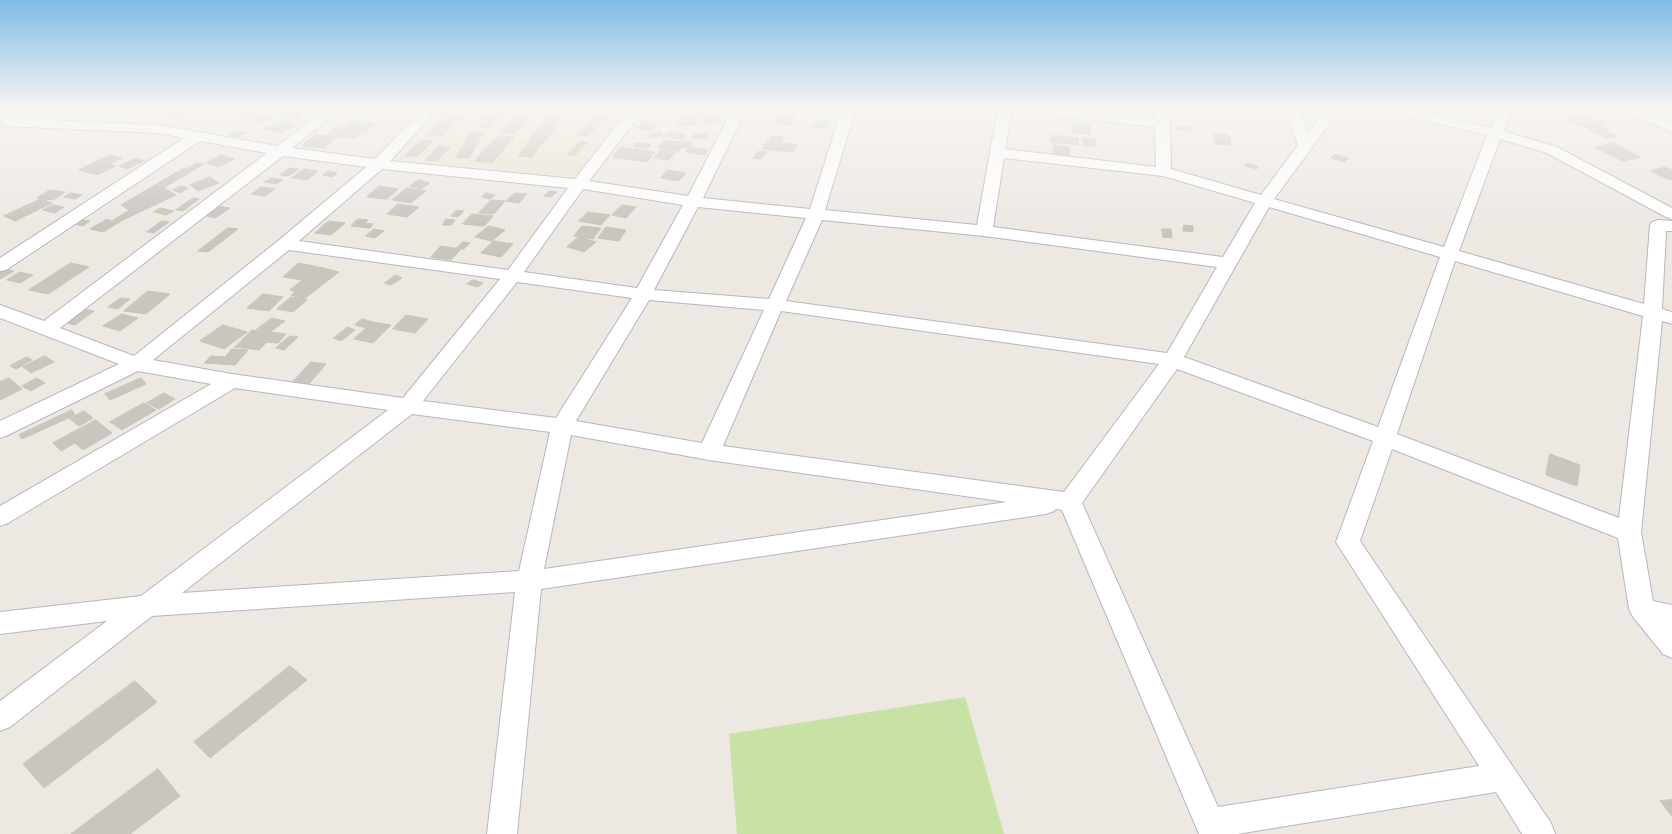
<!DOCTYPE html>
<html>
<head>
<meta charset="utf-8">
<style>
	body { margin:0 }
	canvas { display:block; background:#ede8e2 }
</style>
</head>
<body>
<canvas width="1672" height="834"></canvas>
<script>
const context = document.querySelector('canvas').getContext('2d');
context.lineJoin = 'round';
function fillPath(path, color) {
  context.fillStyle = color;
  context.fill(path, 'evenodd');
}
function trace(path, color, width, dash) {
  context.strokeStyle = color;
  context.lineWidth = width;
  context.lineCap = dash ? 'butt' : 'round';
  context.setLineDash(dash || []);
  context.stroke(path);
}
const education = new Path2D(`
	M626 111 583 178 390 158 440 113Z`);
const pitch = new Path2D(`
	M965 697 1004 834H737L729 734Z`);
const building = new Path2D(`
	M177 109 190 112 178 117 166 114Z
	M251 110 262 113 248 120 238 117Z
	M287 112 303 116 297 120 281 115Z
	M490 113 503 114 492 127H479Z
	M265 114 272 117 260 123 252 121Z
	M449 114 463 116 442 136 428 134Z
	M599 114 608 115 588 136 578 135Z
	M699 114 700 117 688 118 687 115Z
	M1579 114 1595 120 1579 125 1565 118Z
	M780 115 795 116 791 125 775 124Z
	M515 117 528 118 515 133 501 132Z
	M703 117H720V123L702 124Z
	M695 118 696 125 677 127 676 120Z
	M547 119 562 120 543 144 527 143Z
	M1601 119 1611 123 1603 126 1609 129 1604 130 1617 136 1608 138 1579 125Z
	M280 120 297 125 281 133 263 129Z
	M353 120 377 124 365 132 341 128Z
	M644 120 658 122 652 130 637 128Z
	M816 120 831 121 827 129 812 127Z
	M1074 122 1091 124 1090 134 1073 133Z
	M1177 125 1192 127V131L1177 129Z
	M335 128 363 131 355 138 327 135Z
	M237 131 246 133 238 137 229 135Z
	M669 132 686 135 682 139 665 136Z
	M471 133H483L480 139H467Z
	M662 133V136L647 137 648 134Z
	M694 134H709L707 139 692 138Z
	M1213 134 1229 135 1231 145 1216 144Z
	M315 135 337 137 324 148 302 146Z
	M1052 135 1078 138V145L1051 142Z
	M498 136 514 137 492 163 475 161Z
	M772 136 784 137 781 143 769 141Z
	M1083 138 1095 139V146L1083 145Z
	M467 139H480L469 158H456Z
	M421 140 433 141 418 156H405Z
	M664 140 692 143 688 147H682L679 151 658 148Z
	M767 141 797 145 793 152 763 149Z
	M580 142 587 143 574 156 567 155Z
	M636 143 651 144 648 148 634 147Z
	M1613 143 1640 157 1623 161 1595 148Z
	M528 144H541L532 157 519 156Z
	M1054 145 1070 147 1069 156 1053 154Z
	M439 146 450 147 437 161 426 160Z
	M621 147 655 152 647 162 613 157Z
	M689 147 708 150 705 155 686 152Z
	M662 150 676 152 668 160 654 158Z
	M759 151 767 152 761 159 753 158Z
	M1335 154 1349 158 1345 162 1331 158Z
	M110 155 122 158 109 164 116 166 97 175 79 170Z
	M221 155 234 159 218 167 206 163Z
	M138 158 145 161 126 169 119 166Z
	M197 163 204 164 160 190 165 188 176 195 123 220 103 232 90 229 107 219 112 221 129 210 121 205 182 169H186Z
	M1248 163 1259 167 1256 169 1245 166Z
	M1665 167 1672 170V179L1670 180 1651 171Z
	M290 168 299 169 289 176 280 175Z
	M304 169 318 171 307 180 292 178Z
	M668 170 686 173 679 181 661 178Z
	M328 171 337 173 332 177 323 175Z
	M210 177 219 183 198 191 190 185Z
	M272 178 283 180 276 184 265 182Z
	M419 180 430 183 421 189 410 186Z
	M181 186 188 188 180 193 173 190Z
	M379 186 398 189 387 199 367 197Z
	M261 187 275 189 265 196 252 194Z
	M407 188 426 191 411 203 392 200Z
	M50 190 65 192 53 200 37 198Z
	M550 191 557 192 551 197 544 196Z
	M71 193 82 195 75 199 64 197Z
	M486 193 495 195 490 199 482 197Z
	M515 193 527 194 519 203 506 201Z
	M193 198 199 199 183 211 176 210Z
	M41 199 52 203 15 221 4 216Z
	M491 200 505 201 494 214 479 213Z
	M398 204 419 207 407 217 387 214Z
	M53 205 64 207 55 213 43 210Z
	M622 205 636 207 626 218 612 215Z
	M218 206 230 208 215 218 203 215Z
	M161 208 174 211 166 215 154 212Z
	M457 210 464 211 458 217 451 216Z
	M588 212 610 215 601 225 579 221Z
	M472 214 493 216 484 226 463 224Z
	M77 219 90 221 83 226 70 223Z
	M358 219 368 220 365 223 373 224 370 228 351 226Z
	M446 219 455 220 451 225H443Z
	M162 221 169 222 154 233 147 232Z
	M329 221 345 223 331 235 315 233Z
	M1184 225 1193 226V232L1183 231Z
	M489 226 505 230 492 241 475 237Z
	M582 226 601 228 593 239 574 236Z
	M606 227 626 230 619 241 598 238Z
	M228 228 238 229 208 252 198 251Z
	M374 229 384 231 375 238 366 236Z
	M1162 229H1171L1172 238 1163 237Z
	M579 237 596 242 584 252 567 247Z
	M494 241 513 244 501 257 481 253Z
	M463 242 470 243 464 249 457 248Z
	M441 246 461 249 451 260 431 257Z
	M71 263 89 267 48 294 29 290Z
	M299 263 318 267 303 280 283 277Z
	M320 267 339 272 304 299 291 295 296 292 290 290Z
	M5 269 14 271 0 279V271Z
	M20 272 33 275 20 283 7 280Z
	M396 275 402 278 391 285 385 283Z
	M473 280 483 283 478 287 467 284Z
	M148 291 170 294 146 314 124 311Z
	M263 294 283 297 269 311 247 308Z
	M291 297 307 300 293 312 277 309Z
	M121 298 130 299 118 309 108 307Z
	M78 308 94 311 75 325 59 321Z
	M122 314 138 318 120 331 103 326Z
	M406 315 428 319 415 333 393 329Z
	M272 318 285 321 270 332 257 329Z
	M362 319 373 322 366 328 355 325Z
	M373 322 391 325 373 343 354 339Z
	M223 325 247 332 224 349 200 341Z
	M348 327 355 330 341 341 334 338Z
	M252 330 286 334 278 343 267 342 259 350 235 347Z
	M290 336 298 337 284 350 276 348Z
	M232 349 248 350 235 365 204 363 211 356 225 357Z
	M45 356 54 362 31 373 23 367Z
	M27 357 32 360 16 369 10 366Z
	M311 362 326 364 308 385 292 383Z
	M9 378 22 389 0 400V382Z
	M37 378 45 383 31 391 22 386Z
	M141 378 146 384 110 400 105 394Z
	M164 393 175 399 159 409 147 403Z
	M144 403 156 410 122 430 110 422Z
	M72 410 75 415 22 439 19 435Z
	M84 411 93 418 79 426 70 419Z
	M96 420 112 433 83 450 75 443 61 451 53 443Z
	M1550 454 1580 465 1577 486 1546 475Z
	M290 666 307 680 210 758 194 742Z
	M135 681 157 702 44 788 23 764Z
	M158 769 180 796 130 834H71Z
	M1672 800V816L1660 801Z`);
const minor = new Path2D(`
	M12 108H26L18 119 159 125 277 146 327 108H343L292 148 375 159 417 115 421 108H464L462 111 432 113 428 120 390 161 575 179 630 108H645L589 181 688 196 733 108H747L703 198 810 209 842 108H856L825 210 977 225 998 108H1062L1155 118 1156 108H1170L1171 169 1261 195 1298 145 1285 108H1299L1308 133 1327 108H1341L1274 199 1444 247 1487 135 1383 111 1381 108H1408L1491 128 1500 108H1514L1503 131 1557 147 1672 208V219L1666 217 1547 153 1500 139 1459 251 1644 304 1650 225 1652 222 1658 220 1672 221V231H1666L1662 309 1672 312V324L1662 321 1641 532 1653 601 1672 605V658L1663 654 1633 617 1629 609 1618 538 1392 449 1360 541 1551 823 1555 834H1522L1496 792 1237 834H1199L1062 510 1056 509 1054 511 1046 514 541 589 517 834H487L515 592 152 616 10 727 0 731V701L107 621 0 634V612L141 596 388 410 235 388 8 523 0 526V506L211 384 138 371 8 435 0 438V421L119 364 0 318V305L44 321 267 153 200 141 6 270 0 271V258L184 138 159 133 3 126 1 123ZM1012 109 1018 112 1155 127 1156 167 1005 149ZM283 156 366 167 279 240 134 356 60 328ZM1004 158 1163 176 1255 203 1223 257 993 227ZM382 169 568 188 508 270 299 241ZM583 189 683 205 637 288 524 272ZM698 207 806 218 769 299 654 290ZM1269 207 1440 257 1378 427 1184 357ZM822 220 984 236 1217 267 1167 353 786 301ZM289 250 500 279 403 398 232 374 153 360ZM1455 261 1643 316 1619 518 1397 434ZM517 282 632 298 556 418 423 401ZM649 300 764 310 702 443 576 421ZM781 311 1159 364 1064 492 723 446ZM1177 369 1373 441 1336 542 1479 766 1218 807 1082 503ZM412 414 550 432 519 571 182 593ZM571 435 709 460 1007 502 544 569Z
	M1620 108H1639L1672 123V132L1622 111Z`);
fillPath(education, '#ece4d4');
fillPath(pitch, '#c7e2a3');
fillPath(building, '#c9c6c0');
trace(building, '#c8c4bb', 1);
trace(minor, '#b5b7bf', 2);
fillPath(minor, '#fff');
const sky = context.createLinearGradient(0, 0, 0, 225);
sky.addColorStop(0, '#7fbce5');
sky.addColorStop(0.48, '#f7f5f2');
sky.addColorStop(1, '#f7f5f200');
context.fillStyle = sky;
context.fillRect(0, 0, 1672, 225);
</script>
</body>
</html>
